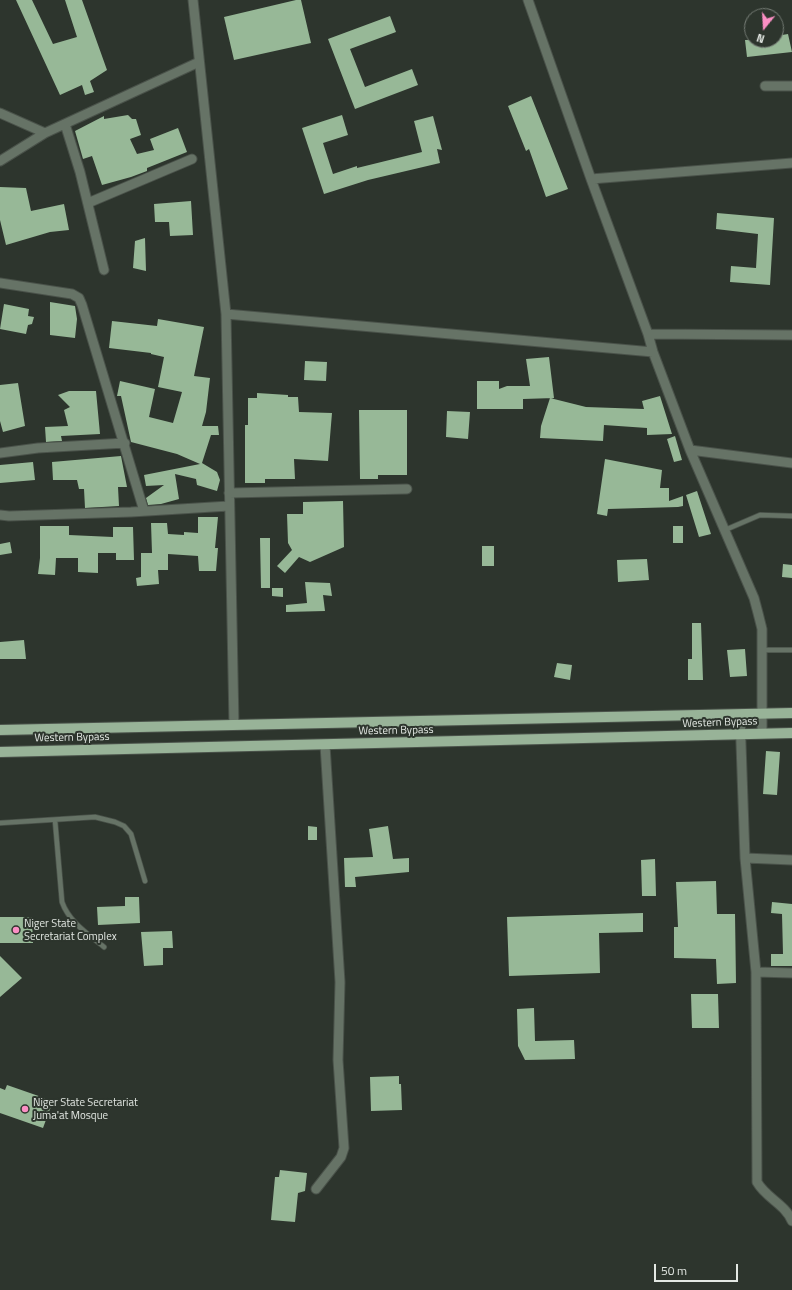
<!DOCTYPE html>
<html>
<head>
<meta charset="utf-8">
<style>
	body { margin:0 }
	#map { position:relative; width:792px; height:1290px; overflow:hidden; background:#2d352d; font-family:"Titillium Web",sans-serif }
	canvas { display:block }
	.north { position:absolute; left:744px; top:8px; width:40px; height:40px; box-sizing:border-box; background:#2d352d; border:1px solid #767d76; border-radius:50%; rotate:198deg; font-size:11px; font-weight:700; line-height:16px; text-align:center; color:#e3e8e3 }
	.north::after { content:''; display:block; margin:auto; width:14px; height:18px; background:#fb8fc4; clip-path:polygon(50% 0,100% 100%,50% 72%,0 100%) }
	.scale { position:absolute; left:654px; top:1264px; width:84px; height:18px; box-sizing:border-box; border:2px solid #e3e8e3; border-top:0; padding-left:5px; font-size:12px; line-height:14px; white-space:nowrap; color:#e3e8e3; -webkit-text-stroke:3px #2d352d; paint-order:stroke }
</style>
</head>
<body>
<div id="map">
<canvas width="792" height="1290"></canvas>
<div class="north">N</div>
<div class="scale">50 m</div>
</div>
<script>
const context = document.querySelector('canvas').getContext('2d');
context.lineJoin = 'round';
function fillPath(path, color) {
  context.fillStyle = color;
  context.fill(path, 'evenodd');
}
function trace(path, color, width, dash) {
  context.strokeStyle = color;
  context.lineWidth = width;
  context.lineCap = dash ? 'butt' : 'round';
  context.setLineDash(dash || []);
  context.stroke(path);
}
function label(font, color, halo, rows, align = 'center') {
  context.font = font + ' "Titillium Web",sans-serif';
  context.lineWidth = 4;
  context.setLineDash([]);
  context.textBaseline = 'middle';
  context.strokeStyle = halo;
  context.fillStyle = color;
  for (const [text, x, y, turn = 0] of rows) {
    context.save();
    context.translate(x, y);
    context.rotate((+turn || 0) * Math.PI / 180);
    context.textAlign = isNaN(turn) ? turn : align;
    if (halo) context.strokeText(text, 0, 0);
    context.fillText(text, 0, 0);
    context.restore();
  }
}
const building = new Path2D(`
	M16 0H32L53 44 77 37 65 0H82L107 70 90 81 94 92 85 95 82 85 60 95Z
	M296 0H301L311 43 234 60 224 17Z
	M390 16 396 32 350 49 365 87 412 69 418 85 355 109 328 39Z
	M788 34 792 52 747 57 745 40H776V36Z
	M531 96 568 189 546 197 529 149 526 151 508 106Z
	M128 115 132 119H136L141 135 130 139 137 154 154 150 150 139 178 128 187 152 147 168V171L131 177 102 185 92 156 83 159 75 131 104 116V119Z
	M342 115 348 135 323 143 333 174 357 166V168L422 152 414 121 433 116 442 150 437 149 440 163 368 180 324 194 302 128Z
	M0 187 26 188 31 211 64 204 69 230 50 232 6 245 0 220Z
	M191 201 193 235 170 236 169 222H155L154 204Z
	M717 213 774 218 770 285 730 282 731 266 756 268 758 234 716 229Z
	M145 238 146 271 133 268 135 241Z
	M50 302 75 306 77 319 75 338 50 335Z
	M4 304 29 309 28 316 34 317 32 324 28 325 26 334 0 329Z
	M158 319 204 327 194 376 210 378 206 412 202 426H218L219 435H211L202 463 217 472 220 480 217 491 197 485 196 479 175 474 179 499 161 504 148 505 146 498 164 485 146 486 144 475 200 464 177 454 131 442 121 396H117L120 381 155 389 149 417 173 423 182 392 158 387 164 357 151 354V353L109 348 112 321 157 326Z
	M549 357 554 398 523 399V409H477V381H499V389L507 386H530L526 359Z
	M305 361 327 362 326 381 304 380Z
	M18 383 25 426 3 432 0 421V385Z
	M69 391H96L100 434 61 436 62 441 46 442 45 427 68 426 64 410 70 407 58 395Z
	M257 393 288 395V397H298L299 412 332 413 328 461 294 459 295 479H265V483H245V425H248V398H257Z
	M660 396 672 434 647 435V428L604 425 603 441 540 438 541 426 550 398 586 407 644 409 642 401Z
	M359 410H407V475H378V479H360Z
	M447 411 470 412 468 439 446 437Z
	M675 436 682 460 674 462 667 439Z
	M121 456 127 487H118L119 506 85 508 84 489H79L77 480H53L52 462Z
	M605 459 662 470 660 488H669V501L683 496V506L678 507 608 509 607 516 597 514Z
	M33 462 35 480 0 483V465Z
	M697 491 711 534 699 537 686 495Z
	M343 501 344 547 310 562 299 557 285 573 277 566 292 550 288 543 287 514H303V502Z
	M198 517H218L215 548H218L216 571H199L198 556 168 554V570H158L159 584 137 586 136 578 141 577V553H152L151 523H167L168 534 184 535V532L198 533Z
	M40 526H69V535L113 537V527H133L134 560H116V553H98V573L78 572V558H56L55 575 38 574 40 558Z
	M673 526H683V543H673Z
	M260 538H270V588H261Z
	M10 542 12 553 0 555V544Z
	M482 546H494V566H482Z
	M647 559 649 580 618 582 617 560Z
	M783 564 792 565V578L782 577Z
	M305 582 330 583 332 596 323 595 325 611 286 612V605L307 603Z
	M272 588H283V597L272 596Z
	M692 623H701L703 680H688V659H692Z
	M24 640 26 659H0V642Z
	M745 649 747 676 730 677 727 650Z
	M557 663 572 665 570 680 554 677Z
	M766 751 780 752 777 795 763 794Z
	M308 826 317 827V840H308Z
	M388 826 393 859 409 858V872L355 877 356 887H345L344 858 373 857 369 829Z
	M655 859 656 896H642L641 860Z
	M716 881 717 914H735L736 983 717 984 716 959 674 958V927H678L676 882Z
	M125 897H139L140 923 98 925 97 907 125 906Z
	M772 902 792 904V966H771V954H783L782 914 771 913Z
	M643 913V932L599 933 600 973 509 976 507 917Z
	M0 917H32L33 943H0Z
	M172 931 173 948H163V965L144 966 141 932Z
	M0 956 22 978 0 997Z
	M691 994H718L719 1028H692Z
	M534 1008 535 1041 574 1040 575 1059 525 1060 518 1046 517 1009Z
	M399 1076V1084H401L402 1110 371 1111 370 1077Z
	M7 1085 53 1101 43 1128 0 1113V1088L5 1090Z
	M280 1170 307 1173 305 1191 298 1193 295 1222 271 1220 275 1177H279Z`);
const service = new Path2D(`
	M725 530 760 515 792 516
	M762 650H792
	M55 820 62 902C69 922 88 934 104 947
	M0 823 95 817 115 822 124 826 131 834 145 881`);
const minor = new Path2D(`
	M193 0 226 314 234 725
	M528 0 591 179 648 334 653 352 690 450 754 598 758 613 762 629V733
	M765 86H792
	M0 113 45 133
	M65 124 80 172 104 270
	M0 161 45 133 199 62
	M591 179 792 163
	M88 203 192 159
	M0 283 72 294 79 298 82 305 144 511
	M226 314 653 352
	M648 334 792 335
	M690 450 792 463
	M0 453 38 448 125 443
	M229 493 407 489
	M0 515 9 516 131 512 229 506
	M740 715 745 858 756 972 757 1182C766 1198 785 1204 792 1221
	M745 858 792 860
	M756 972 792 973
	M316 1189 341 1157 344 1148 338 1060 340 982 325 745`);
const primary = new Path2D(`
	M0 730 792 713
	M0 752 792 733`);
const markers = [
	[16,930,4,"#fb8fc4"],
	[25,1109,4,"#fb8fc4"]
];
const streetNames = [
	["Western Bypass",720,723,-2],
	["Western Bypass",396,731,-1],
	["Western Bypass",72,738,-1]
];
const poiNames = [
	["Niger State",24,924],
	["Secretariat Complex",24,937],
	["Niger State Secretariat",33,1103],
	["Juma'at Mosque",33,1116]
];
fillPath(building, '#97b897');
trace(service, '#4a524a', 6);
trace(minor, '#4a524a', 11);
trace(primary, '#4a524a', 12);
trace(service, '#667366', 4.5);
trace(minor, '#667366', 9);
trace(primary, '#98b398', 10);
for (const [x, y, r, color] of markers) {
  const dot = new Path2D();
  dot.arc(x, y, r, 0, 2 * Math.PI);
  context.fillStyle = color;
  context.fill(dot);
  trace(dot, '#2d352d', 1.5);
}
label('11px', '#e3e8e3', '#2d352d', streetNames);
label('11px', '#e3e8e3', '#2d352d', poiNames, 'left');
</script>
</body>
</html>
